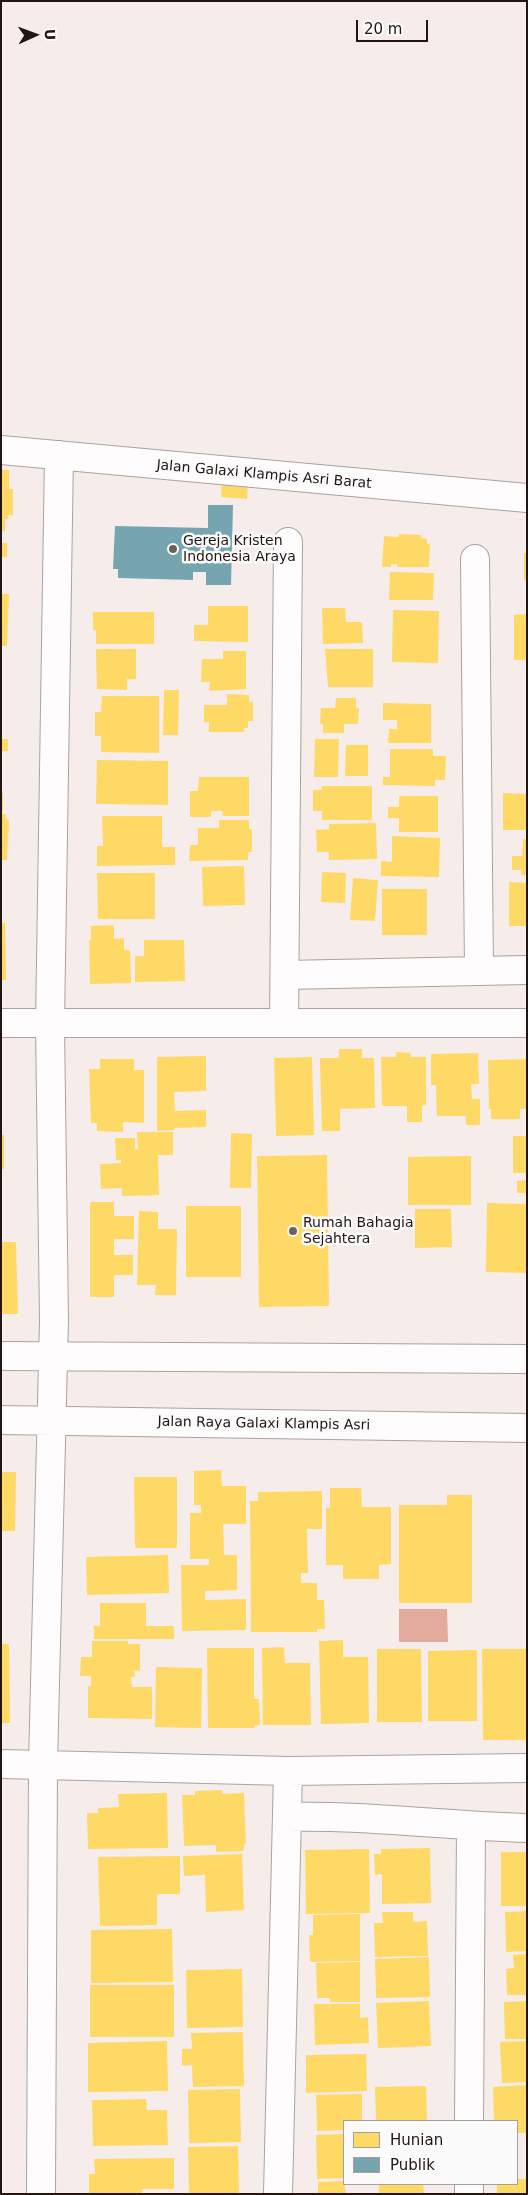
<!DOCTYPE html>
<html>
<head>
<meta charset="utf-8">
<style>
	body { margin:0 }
	#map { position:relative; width:528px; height:2195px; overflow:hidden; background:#f6edea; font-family:"DejaVu Sans",sans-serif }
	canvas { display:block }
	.frame { position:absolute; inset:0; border:2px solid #231512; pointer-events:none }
	.legend { position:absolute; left:343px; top:2120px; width:175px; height:65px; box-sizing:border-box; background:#fbfbfb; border:1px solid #a59f9e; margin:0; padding:6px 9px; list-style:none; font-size:15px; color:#231512 }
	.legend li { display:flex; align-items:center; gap:10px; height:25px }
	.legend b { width:25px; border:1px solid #a59f9e }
	.north { position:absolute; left:10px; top:10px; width:50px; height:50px; -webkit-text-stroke:4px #fbfbfb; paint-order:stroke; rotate:88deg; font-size:14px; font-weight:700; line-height:20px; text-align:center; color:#231512 }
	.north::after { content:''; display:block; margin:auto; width:18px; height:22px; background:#231512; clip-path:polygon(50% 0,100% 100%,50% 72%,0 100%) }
	.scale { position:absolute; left:356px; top:20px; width:72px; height:22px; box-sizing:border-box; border:2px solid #231512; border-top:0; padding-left:6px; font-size:15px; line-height:18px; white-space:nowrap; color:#231512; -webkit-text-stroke:4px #fbfbfb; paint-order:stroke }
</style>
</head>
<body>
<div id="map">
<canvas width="528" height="2195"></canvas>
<div class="frame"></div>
<ul class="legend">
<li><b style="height:14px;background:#ffd966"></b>Hunian</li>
<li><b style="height:14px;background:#76a5af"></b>Publik</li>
</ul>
<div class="north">U</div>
<div class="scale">20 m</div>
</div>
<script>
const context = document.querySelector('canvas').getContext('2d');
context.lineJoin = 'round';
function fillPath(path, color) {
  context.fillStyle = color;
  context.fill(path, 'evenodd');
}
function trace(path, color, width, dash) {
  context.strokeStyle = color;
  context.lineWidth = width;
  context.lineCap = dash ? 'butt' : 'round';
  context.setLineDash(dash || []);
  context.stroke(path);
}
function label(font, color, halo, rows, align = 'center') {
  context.font = font + ' "DejaVu Sans",sans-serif';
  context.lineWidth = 5;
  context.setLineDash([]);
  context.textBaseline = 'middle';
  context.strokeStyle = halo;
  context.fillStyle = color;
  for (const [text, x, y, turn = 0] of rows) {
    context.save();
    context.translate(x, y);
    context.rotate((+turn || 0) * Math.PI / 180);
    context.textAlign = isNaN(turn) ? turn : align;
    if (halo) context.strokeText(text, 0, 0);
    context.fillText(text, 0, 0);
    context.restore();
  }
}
const water = new Path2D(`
	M399 1609H447L448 1642H399Z`);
const homes = new Path2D(`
	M1 470H9V489H13V515H8V519H5V531H1Z
	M222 481 248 483 247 499 221 497Z
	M399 534 421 535V538L427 539V544H430L429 567H397V564H391V567H382L384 536 398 537Z
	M1 543H7V557H1Z
	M524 553H527V580H524Z
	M390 572 434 573 433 600H389Z
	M1 594H9L7 646H1Z
	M208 606H248V642L194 641V625H208Z
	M322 608H345L346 622H362L363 643 323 644Z
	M393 610 439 611 438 663 392 662Z
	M93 612H154V644H96V630H93Z
	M527 614V660H514V615Z
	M96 649H136V679H127V690L97 689Z
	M325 649H373V687H328Z
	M223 651H246V689L209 691 210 682H201L202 659H223Z
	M164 690H179L178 735H163Z
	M227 694 249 695V702H253V721H248V728H244V732H209V722H204V705H227Z
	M102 696H159V753L101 752V736H95V712H101Z
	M336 698H356V708H359L358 724H344V733H323V724H320L321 708H335Z
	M383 703 431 704V743H388L389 729H397V720H383Z
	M1 739H8V751H1Z
	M315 739H339L338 777H314Z
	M346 745H368V776H345Z
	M390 749H433V756H446L445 780H435V786L383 785V777H390Z
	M97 760 168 761V805L96 804Z
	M199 777H249V816H223L222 811H211V817H190V791H198Z
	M322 786H372V820H322V811H313V790H322Z
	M1 793H3V811H1Z
	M503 793 527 794V830H503Z
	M399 796H438V832H399V818H388V807H399Z
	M1 814H6V819L9 820 7 860H1Z
	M102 816H162V847H175V865L97 866V846H103Z
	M219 820H249V829H252V852H248V860L189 861 190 845H198V828H219Z
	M376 823 377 859 329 860V852H317L316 830 329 829V824Z
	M392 836 440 838 439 877 381 876V861L392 862Z
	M523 839H527V875H521L522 870H512V856H522Z
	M244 866 245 905 203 906 202 867Z
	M322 872 346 873 345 903 321 902Z
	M97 873H155V919H98Z
	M353 878 378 880 375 921 350 920Z
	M509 882 527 883V926H509Z
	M382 889H427V935H382Z
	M1 923H5L6 980H1Z
	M114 925V939L124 938V950H130L131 983 90 984 89 940H91V926Z
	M144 940H184L185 981 135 982V956H144Z
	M339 1049H362V1058H374L375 1108 340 1109V1131H322L320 1058H339Z
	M396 1052 410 1053 411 1057H426V1105L422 1106V1122H407V1106H382L381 1057H396Z
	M478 1053 479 1084H471L472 1099H480V1125H466V1116H437L436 1085H431V1054Z
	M206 1056V1091L174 1092 175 1111 206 1110V1127L174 1128 175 1130 157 1131V1057Z
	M312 1057 314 1135 276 1136 274 1058Z
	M100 1059H134V1070H144V1123L123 1122V1132L97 1131V1123H91L89 1069H100Z
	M527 1059V1109H520V1119H491V1109H489L488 1060Z
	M137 1132H173V1155H158L159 1195 122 1196V1188L101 1189 100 1164 121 1163V1160H116L115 1138H135V1149H138Z
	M231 1133 252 1134 251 1188H230Z
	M1 1135H4V1169H1Z
	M513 1136H527V1173H513Z
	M327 1155 329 1306 259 1307 257 1156Z
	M471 1156V1205H408V1157Z
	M527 1180V1193H517V1181Z
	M90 1202H114V1216H134V1239H114V1255H133V1275H114V1297H90Z
	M487 1203 527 1204V1273L486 1272Z
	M186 1206H241V1277H186Z
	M415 1209H451L452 1247 415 1248Z
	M139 1211 158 1212V1229H177L176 1295H155L156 1285H137Z
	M1 1242H16L18 1314H1Z
	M221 1470 222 1486H246V1524H223L224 1555H237V1590L205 1591V1600L246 1599V1630L182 1631 181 1565H209V1559H190V1513H201V1505H194V1471Z
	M1 1472H16L15 1531H1Z
	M134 1477H177V1548H135Z
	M330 1488H361L362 1507H391V1564L379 1565V1579H343V1565H326V1508H330Z
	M322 1491V1529H307L308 1573H301V1583H317V1600H324L325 1629H317V1632H251L250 1501H258V1492Z
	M447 1495H472V1603H399V1505H447Z
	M168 1555 169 1593 87 1595 86 1557Z
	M100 1603H146V1626H174V1639H94V1626H100Z
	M343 1640V1657H368L369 1723 321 1724 319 1641Z
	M92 1641H128V1644H140V1671L134 1670 135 1677H131L132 1687H152V1719L88 1718V1686H91V1676H80L81 1657H92Z
	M1 1644H9L10 1723H1Z
	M284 1647 285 1663H310L311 1725H263L262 1648Z
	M207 1648H254V1699H259L260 1725 254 1726V1728H208Z
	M377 1649H421L422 1722H377Z
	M482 1649H527V1740H483Z
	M477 1650V1721H428V1651Z
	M156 1667 202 1668 201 1728 155 1727Z
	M222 1790V1794L244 1793 246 1844H244V1851L216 1852V1845L184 1846 182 1795H195V1791Z
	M167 1793 168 1848 88 1849 87 1813H98V1808L119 1807 118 1794Z
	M430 1848 431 1903 382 1904V1874L375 1875 374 1854H381V1849Z
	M369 1849 370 1913 306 1914 305 1850Z
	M501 1852H527V1906H501Z
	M242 1854 244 1910 206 1912 205 1875 184 1876 183 1856Z
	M180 1856V1894H157V1925L100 1926 98 1857Z
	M527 1911V1951L506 1952 505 1912Z
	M382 1912H413V1922L427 1921 428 1956 375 1957 374 1923H383Z
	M360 1914V1961L310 1962 309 1935H313V1915Z
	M172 1929 173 1982 91 1983V1930Z
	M527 1954V1995H507L506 1969 514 1968 513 1955Z
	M429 1957 430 1997 376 1998 375 1959Z
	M360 1962V2002H330V1998H317L316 1963Z
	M242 1969 243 2027 187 2028 186 1970Z
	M90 1985H174V2037H90Z
	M429 2001 431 2046 378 2048 376 2003Z
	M527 2001V2039H505L504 2002Z
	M314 2004H360V2018L368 2017 369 2043 315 2045Z
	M243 2032 244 2086 193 2087 192 2065 182 2066V2049H192L191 2033Z
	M167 2041 168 2091 88 2092V2043Z
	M527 2041V2082L502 2083 500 2042Z
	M366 2054 367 2091 306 2093V2055Z
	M527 2085V2133H517V2121H494L493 2087Z
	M426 2086 427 2121H376L375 2087Z
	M240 2089 241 2142 189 2143 188 2090Z
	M362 2094V2121H344V2130L317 2131 316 2095Z
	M146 2099 147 2110H167L168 2145 93 2146 92 2100Z
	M344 2134V2178L317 2179 316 2135Z
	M238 2146 239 2194H189L188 2147Z
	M174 2158V2189H142V2194H89V2174H95L94 2159Z
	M517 2179H527V2194H497V2184H517Z
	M344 2181 346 2194H318V2182Z
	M379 2184H423L424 2194H379Z`);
const public = new Path2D(`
	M208 505H233L231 585H206V572H193V580L118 578V569H113L115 526 208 528Z`);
const minor = new Path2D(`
	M1 450 527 498
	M475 559 479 970
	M285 975 527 970
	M1 1023H527
	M284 1023 288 542
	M1 1356 527 1359
	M1 1420 527 1428
	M1 1764 288 1771 527 1768
	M287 1817C367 1815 447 1826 527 1828
	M469 2121 471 1827
	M41 2194 43 1764 54 1321 50 1024 59 455
	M278 2194 288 1771
	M469 2194V2184`);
const markers = [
	[173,549,5,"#6d615e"],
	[293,1231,5,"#6d615e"]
];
const streetNames = [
	["Jalan Galaxi Klampis Asri Barat",264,475,5],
	["Jalan Raya Galaxi Klampis Asri",264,1424,1]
];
const poiNames = [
	["Gereja Kristen",183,541],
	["Indonesia Araya",183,557],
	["Rumah Bahagia",303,1223],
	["Sejahtera",303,1239]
];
fillPath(water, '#e2ab9e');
fillPath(homes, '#ffd966');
fillPath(public, '#76a5af');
trace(minor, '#aca19f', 30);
trace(minor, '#fefcfc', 28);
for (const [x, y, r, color] of markers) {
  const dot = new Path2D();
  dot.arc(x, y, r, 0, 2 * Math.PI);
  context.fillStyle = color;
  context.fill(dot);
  trace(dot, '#fbfbfb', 2);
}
label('14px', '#231512', '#fbfbfb', streetNames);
label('14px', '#231512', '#fbfbfb', poiNames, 'left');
</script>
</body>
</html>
